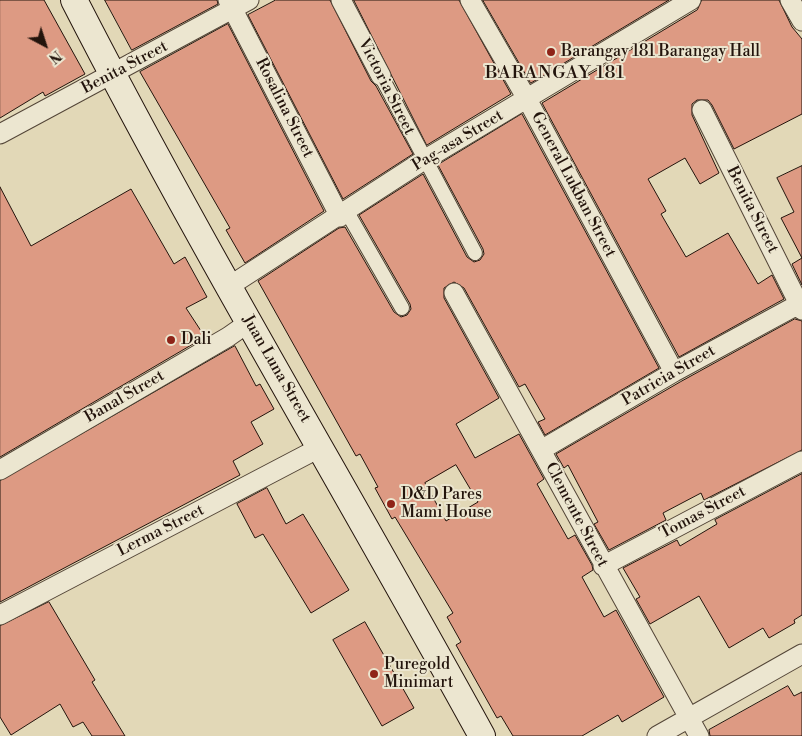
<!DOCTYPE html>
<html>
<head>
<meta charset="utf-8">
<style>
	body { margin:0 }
	#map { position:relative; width:802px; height:736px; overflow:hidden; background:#e2d8b7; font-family:"Libre Bodoni",serif }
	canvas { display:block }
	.north { position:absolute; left:20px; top:20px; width:50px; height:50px; -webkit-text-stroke:4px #ece6d0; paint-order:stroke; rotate:140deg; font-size:14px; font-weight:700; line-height:20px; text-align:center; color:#23140c }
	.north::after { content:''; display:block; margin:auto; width:18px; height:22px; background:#23140c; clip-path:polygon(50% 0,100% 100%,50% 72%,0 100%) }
</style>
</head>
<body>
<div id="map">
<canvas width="802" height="736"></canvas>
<div class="north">N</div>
</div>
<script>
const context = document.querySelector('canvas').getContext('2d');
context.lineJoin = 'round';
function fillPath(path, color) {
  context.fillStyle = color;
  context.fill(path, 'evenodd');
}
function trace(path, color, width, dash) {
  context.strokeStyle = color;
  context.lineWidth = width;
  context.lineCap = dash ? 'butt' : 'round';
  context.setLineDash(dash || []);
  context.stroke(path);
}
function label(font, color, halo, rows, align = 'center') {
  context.font = font + ' "Libre Bodoni",serif';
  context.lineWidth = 4;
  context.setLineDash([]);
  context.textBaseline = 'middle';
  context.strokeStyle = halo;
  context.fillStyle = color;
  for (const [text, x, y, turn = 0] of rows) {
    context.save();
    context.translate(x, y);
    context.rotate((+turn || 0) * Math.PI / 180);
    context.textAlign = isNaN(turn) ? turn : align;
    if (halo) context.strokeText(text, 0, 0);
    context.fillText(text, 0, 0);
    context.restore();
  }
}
const building = new Path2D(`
	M0 0H44L85 74 45 96 43 92 0 118Z
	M105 0H217L218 4 132 50Z
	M276 0H330L371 81 376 86 413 154 343 199 248 15Z
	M354 0H459L511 94 427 145Z
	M483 0H669L531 83Z
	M702 0H779L792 27 802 39V114L734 149 712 105 708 100H697L692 104V115L719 173 700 184 685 158 648 179 666 211 661 214 686 257 728 233 758 284 772 275 784 299 679 357 542 103 697 10Z
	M228 24 324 211 245 263 226 230 230 228 140 72Z
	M522 114 659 368 545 435 538 422 545 419 525 384 519 387 464 288 454 282 444 288V298L499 398 456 424 475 458 519 434 544 479 537 484 568 539 575 535 592 565 593 570 582 577 604 617 616 610 664 697 622 722 618 715 582 736H513L501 716 497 718 456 645 461 642 447 617 453 613 395 517 392 519 375 488 378 487 360 454 356 456 258 281 339 228 345 227 394 312 401 317 407 315 411 309 410 304 359 215 423 174 467 257 474 262 480 260 484 254 483 249 438 165ZM456 465 478 502 446 521 425 483Z
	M802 166V285L792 264 802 258 781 218 794 212 777 178Z
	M0 187 31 246 131 189 174 264 185 257 207 297 186 308 205 337 0 457Z
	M795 319 802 321V450L704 500 701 493 663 513 666 520 609 550 594 524 598 522 568 465 564 468 556 454 680 382Z
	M235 346 256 386 260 384 274 409 251 422 263 444 233 461 240 475 0 602V481Z
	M802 474V615L794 620 795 623 769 638 763 628 729 648 699 596 650 624 636 599 640 597 623 568 677 540 680 546 717 524 715 520Z
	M267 488 286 524 303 514 349 590 311 613 263 534 255 538 237 504Z
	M49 602 95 680 92 682 125 736H92L83 722 73 727 60 704 11 735 0 717V626Z
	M365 622 414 708 382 726 333 640Z
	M788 686 794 696 802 692V736H710L709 730Z`);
const pedestrian = new Path2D(`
	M381 76 475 253
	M347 212 402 308`);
const minor = new Path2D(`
	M228 0 340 217
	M341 0 381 76
	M470 0 527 99 674 372
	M790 0 802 21
	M702 110 802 310
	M0 134 249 0
	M228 287 424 160 691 0
	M454 293 699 736
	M541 450 674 372 799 304
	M0 470 228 337 248 323
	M603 566 802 461
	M0 615 321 447
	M657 736 802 654`);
const secondary = new Path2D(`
	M74 0C202 250 347 490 482 736`);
const markers = [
	[551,52,5,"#8f2418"],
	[171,340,5,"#8f2418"],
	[391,504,5,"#8f2418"],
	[374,674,5,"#8f2418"]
];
const poiNames = [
	["Barangay 181 Barangay Hall",561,52],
	["Dali",181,340],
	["D&D Pares",401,495],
	["Mami House",401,513],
	["Puregold",384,665],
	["Minimart",384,683]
];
const streetNames = [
	["Benita Street",125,68,-28],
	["Victoria Street",386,87,63],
	["Rosalina Street",284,108,63],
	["Pag-asa Street",458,141,-31],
	["General Lukban Street",573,185,62],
	["Benita Street",752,210,63],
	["Juan Luna Street",276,369,60],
	["Patricia Street",669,376,-30],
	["Banal Street",125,397,-30],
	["Tomas Street",703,513,-28],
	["Clemente Street",576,515,62],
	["Lerma Street",161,531,-27]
];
const neighbourhoodNames = [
	["BARANGAY 181",555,74]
];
fillPath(building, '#dd9a83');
trace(building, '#23140c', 1);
trace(pedestrian, '#534537', 16);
trace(minor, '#534537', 21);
trace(secondary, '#23140c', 28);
trace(pedestrian, '#ece6d0', 14);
trace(minor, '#ece6d0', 19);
trace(secondary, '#ece6d0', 26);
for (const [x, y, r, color] of markers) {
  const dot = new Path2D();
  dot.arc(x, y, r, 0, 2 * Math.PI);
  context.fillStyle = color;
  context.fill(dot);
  trace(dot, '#ece6d0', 2);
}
label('16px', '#23140c', '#ece6d0', poiNames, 'left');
label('16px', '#23140c', '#ece6d0', streetNames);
context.letterSpacing = '1px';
label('18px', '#23140c', '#ece6d0', neighbourhoodNames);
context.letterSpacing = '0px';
</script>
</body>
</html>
